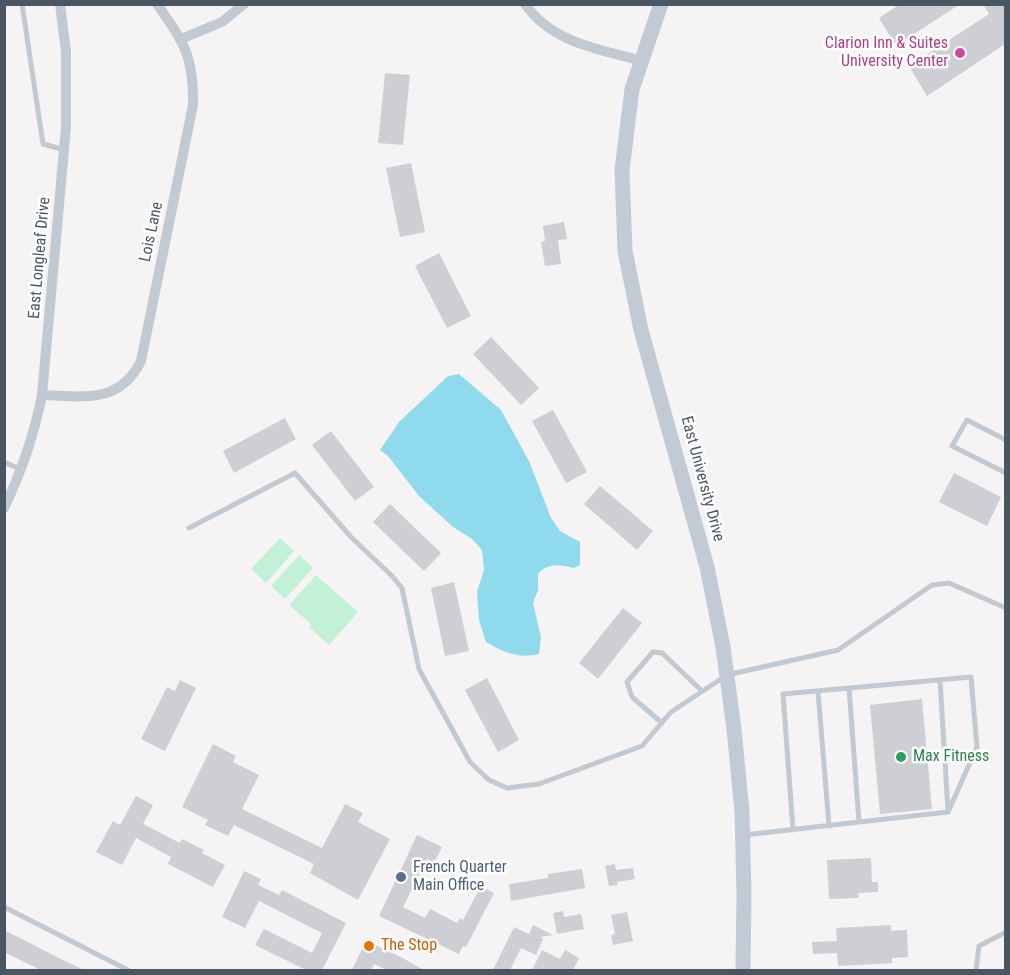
<!DOCTYPE html>
<html>
<head>
<meta charset="utf-8">
<style>
	body { margin:0 }
	#map { position:relative; width:1010px; height:975px; overflow:hidden; background:#f5f3f3; font-family:"Roboto Condensed",sans-serif }
	canvas { display:block }
	.frame { position:absolute; inset:0; border:6px solid #4a5661; pointer-events:none }
</style>
</head>
<body>
<div id="map">
<canvas width="1010" height="975"></canvas>
<div class="frame"></div>
</div>
<script>
const context = document.querySelector('canvas').getContext('2d');
context.lineJoin = 'round';
function fillPath(path, color) {
  context.fillStyle = color;
  context.fill(path, 'evenodd');
}
function trace(path, color, width, dash) {
  context.strokeStyle = color;
  context.lineWidth = width;
  context.lineCap = dash ? 'butt' : 'round';
  context.setLineDash(dash || []);
  context.stroke(path);
}
function label(font, color, halo, rows, align = 'center') {
  context.font = font + ' "Roboto Condensed",sans-serif';
  context.lineWidth = 5;
  context.setLineDash([]);
  context.textBaseline = 'middle';
  context.strokeStyle = halo;
  context.fillStyle = color;
  for (const [text, x, y, turn = 0] of rows) {
    context.save();
    context.translate(x, y);
    context.rotate((+turn || 0) * Math.PI / 180);
    context.textAlign = isNaN(turn) ? turn : align;
    if (halo) context.strokeText(text, 0, 0);
    context.fillText(text, 0, 0);
    context.restore();
  }
}
const green = new Path2D(`
	M280 538 294 551 266 583 251 569Z
	M299 555 313 568 285 599 271 586Z
	M316 575 358 612 329 645 309 627 311 624 289 605Z`);
const water = new Path2D(`
	M459 374 501 410 529 461 551 518 560 531 580 542V565L574 568C560 565 548 562 538 574V590L533 603 541 637 539 654C518 659 503 652 486 642L479 620 477 592 484 570 482 550 472 539 453 527 419 496 388 456 380 450 399 422 448 376Z`);
const building = new Path2D(`
	M900 4H960L896 46 879 18Z
	M983 4H1005V44L927 96 909 66 989 14Z
	M385 73 410 75 403 145 378 143Z
	M411 163 425 232 400 237 386 168Z
	M564 222 567 239 558 240 561 264 545 266 541 242 545 241 543 226Z
	M439 253 471 316 447 328 415 266Z
	M491 337 539 388 521 405 473 354Z
	M553 410 587 472 566 483 532 421Z
	M285 418 296 439 234 473 223 451Z
	M331 431 374 487 355 501 312 445Z
	M954 473 1001 497 987 526 939 502Z
	M600 486 653 531 637 550 584 504Z
	M390 504 441 553 424 571 373 522Z
	M454 582 469 651 445 656 431 588Z
	M623 608 642 623 598 679 579 663Z
	M487 678 519 740 498 752 465 690Z
	M180 680 196 688 165 751 141 739 167 687 175 691Z
	M922 699 932 809 880 814 870 705Z
	M213 744 236 756 233 762 259 775 242 809 322 848 345 804 363 813 358 822 390 839 358 900 310 873 314 864 234 825 228 836 205 825 208 820 182 807Z
	M136 796 153 805 143 824 180 843 182 839 204 850 202 853 225 865 213 887 168 864 171 857 136 838 122 865 96 852 113 821 120 825Z
	M417 835 442 847 434 863 427 859 403 907 425 918 430 909 457 923 460 918 463 920 481 886 494 893 466 947 463 946 459 954 379 916Z
	M871 858 872 882H878V892L858 893 859 898 829 899 827 860Z
	M615 864 616 870 633 868 635 879 617 882V885L609 886 605 866Z
	M582 869 585 888 511 901 509 884 548 878V874Z
	M244 871 261 879 258 885 279 895 282 890 346 923 322 970H306L255 945 264 929 312 953 322 933 259 901 245 928 222 917Z
	M563 911 564 917 581 914 584 929 557 934 553 913Z
	M627 912 633 941 613 945 611 935 615 934 611 915Z
	M533 925 553 935 540 937 543 939 536 955 521 948 510 970H493L514 927 529 934Z
	M891 925V931L907 930 908 957 892 958V963L838 966 837 953 813 954 812 942 837 941 836 928Z
	M4 930 63 960 84 970H41L12 956 4 952Z
	M366 941 399 956 424 970H387L374 964 371 970H352Z
	M542 950 560 959 565 950 579 958 573 970H532Z`);
const lane = new Path2D(`
	M22 4 43 144 65 150
	M1006 440 967 420 952 446 1006 473
	M4 462 22 470
	M189 528 295 473 351 537 392 576 402 588 419 669 470 762 489 780 507 788 539 784 642 746 671 712 727 675 838 650 932 585 949 583 1006 608
	M940 680 948 811
	M849 688 859 822
	M818 691 829 826
	M662 723 632 697 627 682 653 652 662 653 701 690
	M793 830 783 694 971 677 977 747 948 812
	M744 835 948 812
	M4 907 128 970
	M976 970 979 946 1006 932`);
const street = new Path2D(`
	M525 4C552 43 599 49 642 61
	M181 39 222 22 244 4
	M42 395C83 396 119 405 141 361L193 105C194 56 184 43 157 4
	M4 508C22 471 34 435 42 395L66 127V52L60 4`);
const secondary = new Path2D(`
	M661 4 632 89 622 170 625 251 641 330 707 567 723 647 734 729 742 812 744 893 743 970`);
const markers = [
	[960,53,6,"#d1479c"],
	[901,757,6,"#2e9e5b"],
	[401,877,6,"#5c6f8a"],
	[369,946,6,"#e8710a"]
];
const hotelNames = [
	["Clarion Inn & Suites",948,44],
	["University Center",948,62]
];
const streetNames = [
	["Lois Lane",152,232,-78],
	["East Longleaf Drive",40,258,-85],
	["East University Drive",702,479,75]
];
const leisureNames = [
	["Max Fitness",913,757]
];
const serviceNames = [
	["French Quarter",413,868],
	["Main Office",413,886]
];
const foodNames = [
	["The Stop",381,946]
];
fillPath(green, '#c3f1d5');
fillPath(water, '#90daee');
fillPath(building, '#cdcfd5');
trace(lane, '#c1cad2', 5);
trace(street, '#c1cad2', 10);
trace(secondary, '#c1cbd6', 15);
for (const [x, y, r, color] of markers) {
  const dot = new Path2D();
  dot.arc(x, y, r, 0, 2 * Math.PI);
  context.fillStyle = color;
  context.fill(dot);
  trace(dot, '#fff', 2);
}
label('16px', '#b23c85', '#fff', hotelNames, 'right');
label('16px', '#4a5661', '#fff', streetNames);
label('16px', '#27864d', '#fff', leisureNames, 'left');
label('16px', '#4e5e75', '#fff', serviceNames, 'left');
label('16px', '#c56008', '#fff', foodNames, 'left');
</script>
</body>
</html>
